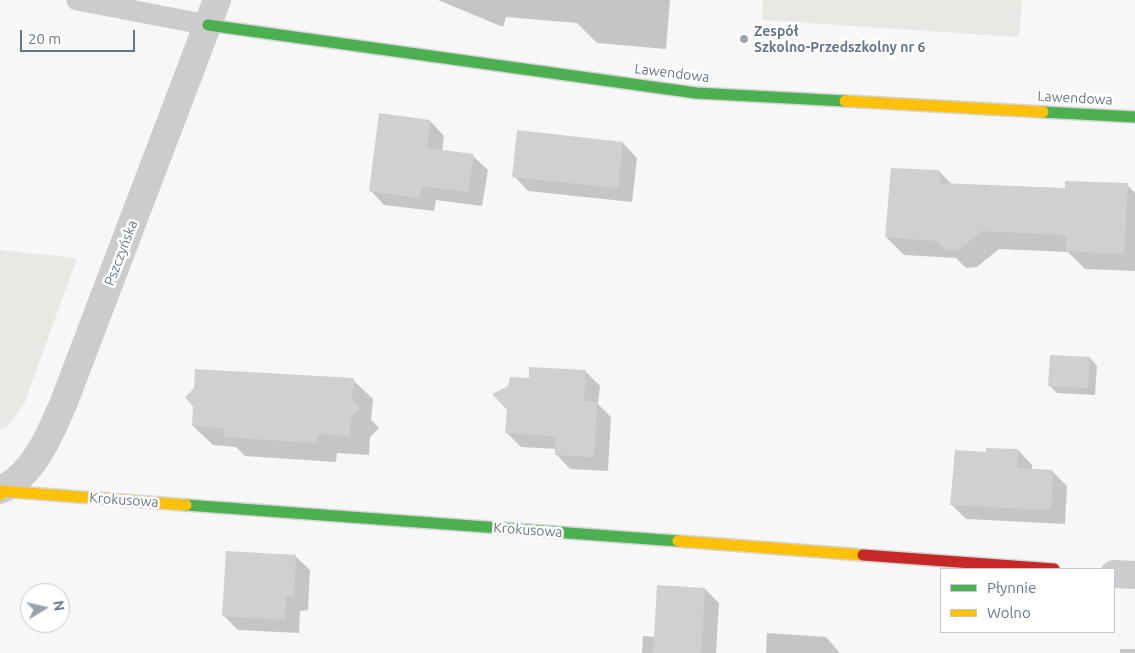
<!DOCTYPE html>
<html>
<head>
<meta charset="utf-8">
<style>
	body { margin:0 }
	#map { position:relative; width:1135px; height:653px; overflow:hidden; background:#f7f7f7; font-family:Ubuntu,sans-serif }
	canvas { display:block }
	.legend { position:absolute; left:940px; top:568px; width:175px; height:65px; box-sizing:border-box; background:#fff; border:1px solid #c2c9cf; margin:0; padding:6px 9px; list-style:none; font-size:15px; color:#677787 }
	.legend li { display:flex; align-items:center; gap:10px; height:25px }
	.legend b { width:25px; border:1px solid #c2c9cf }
	.north { position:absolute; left:20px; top:583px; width:50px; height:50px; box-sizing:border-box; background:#fff; border:1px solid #c2c9cf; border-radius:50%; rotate:81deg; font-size:14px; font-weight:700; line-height:20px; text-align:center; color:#677787 }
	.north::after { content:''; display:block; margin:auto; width:18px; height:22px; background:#99a4ae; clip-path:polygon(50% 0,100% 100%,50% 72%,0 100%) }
	.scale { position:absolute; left:20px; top:30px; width:115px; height:22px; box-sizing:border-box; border:2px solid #677787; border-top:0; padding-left:6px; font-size:15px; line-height:18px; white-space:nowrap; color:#677787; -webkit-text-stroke:4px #fff; paint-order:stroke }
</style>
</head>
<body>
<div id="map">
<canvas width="1135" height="653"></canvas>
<ul class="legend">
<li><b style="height:6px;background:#4caf50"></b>Płynnie</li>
<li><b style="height:6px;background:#ffc107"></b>Wolno</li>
</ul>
<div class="north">N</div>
<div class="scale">20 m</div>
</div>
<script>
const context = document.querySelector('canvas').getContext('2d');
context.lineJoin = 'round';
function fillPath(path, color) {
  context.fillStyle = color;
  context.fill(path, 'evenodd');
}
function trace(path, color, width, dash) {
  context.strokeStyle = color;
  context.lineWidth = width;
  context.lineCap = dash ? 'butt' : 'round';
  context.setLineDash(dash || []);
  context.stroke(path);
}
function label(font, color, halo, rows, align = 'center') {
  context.font = font + ' Ubuntu,sans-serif';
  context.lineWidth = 5;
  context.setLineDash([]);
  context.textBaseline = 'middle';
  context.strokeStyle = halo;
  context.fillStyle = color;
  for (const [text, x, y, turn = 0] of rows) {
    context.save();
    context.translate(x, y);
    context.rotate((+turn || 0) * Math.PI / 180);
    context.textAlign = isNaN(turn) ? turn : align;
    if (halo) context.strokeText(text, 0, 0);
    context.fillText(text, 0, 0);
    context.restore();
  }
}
const green = new Path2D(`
	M763 0H1022L1019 37 762 20Z
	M0 250 77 258 25 402 10 424 0 430Z`);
const shadow = new Path2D(`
	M438 0H670L666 49 597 43 577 23 506 17 503 27Z
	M430 121 444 136 442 152 473 156 488 170 482 206 436 200 434 211 384 205 370 190Z
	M623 143 637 158 632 202 528 191 514 176Z
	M939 171 952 185 1066 189 1127 185 1135 193V271L1085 269 1068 252 999 249 977 267 966 268 956 258 904 255 886 237Z
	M1090 358 1097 366 1095 395 1057 393 1049 385Z
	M585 371 600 386 598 404 611 417 608 471 570 469 556 454V449L521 447 506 432 530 379Z
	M353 380 373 399 371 420 379 428 370 437 369 455 337 453 336 462 245 456 236 447 213 445 193 426Z
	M1018 450 1032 465V470L1052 471 1067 486 1065 524 966 519 951 504 987 453Z
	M295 556 310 570 308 610 300 611 299 633 238 630 224 616Z
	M705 589 719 603 716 653H642L643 636 655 637Z
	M767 633 826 637 840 653H766Z
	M1120 649H1135V653H1120Z`);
const building = new Path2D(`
	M379 113 430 120 427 148 474 154 468 192 422 186 420 198 369 191Z
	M517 130 623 142 618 188 512 177Z
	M891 168 939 170 940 183 1065 188V181L1128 183 1124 254 1066 251V235L981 231 959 250 947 251 937 241 885 237Z
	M1050 355 1090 357 1088 388 1048 386Z
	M529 367 586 370 584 401 597 402 594 457 555 455V436L505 433 507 410 492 394 508 386 510 377 529 378Z
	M195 369 354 378 352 399 360 408 351 417 350 436 318 434 317 443 224 437 223 428 192 426 193 407 185 397 194 388Z
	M986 448 1018 449 1017 468 1053 470 1051 510 950 505 955 450 986 452Z
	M226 551 296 555 294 596 286 597 285 620 222 616Z
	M657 585 705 588 701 653H653Z`);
const lane = new Path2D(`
	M77 0 208 25`);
const street = new Path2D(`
	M0 490C34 475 50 434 64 402L217 0
	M1114 574 1135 575`);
const fast = new Path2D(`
	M208 25 696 93 845 101
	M1043 112 1135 117
	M186 505 678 541`);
const slow = new Path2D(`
	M845 101 1043 112
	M0 495 1 491 186 505
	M678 541 863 555`);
const jam = new Path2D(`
	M863 555 1054 569`);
const markers = [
	[744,39,5,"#99a4ae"]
];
const poiNames = [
	["Zespół",754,31],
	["Szkolno-Przedszkolny nr 6",754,47]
];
const streetNames = [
	["Lawendowa",672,73,7],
	["Lawendowa",1075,98,3],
	["Pszczyńska",121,253,-69],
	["Krokusowa",124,500,4],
	["Krokusowa",528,530,4]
];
fillPath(green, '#e6e9e4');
fillPath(shadow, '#0003');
fillPath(building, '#ced0d1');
trace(fast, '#d4d5d6', 14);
trace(slow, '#d4d5d6', 14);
trace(jam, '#d4d5d6', 14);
trace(lane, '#ccccce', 21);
trace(street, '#ccccce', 28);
trace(fast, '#4caf50', 11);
trace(slow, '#ffc107', 11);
trace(jam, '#c62828', 11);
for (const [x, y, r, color] of markers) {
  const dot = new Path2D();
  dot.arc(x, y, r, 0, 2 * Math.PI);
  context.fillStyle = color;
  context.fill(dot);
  trace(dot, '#fff', 2);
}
label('bold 14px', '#677787', '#fff', poiNames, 'left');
label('14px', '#677787', '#fff', streetNames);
</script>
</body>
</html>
